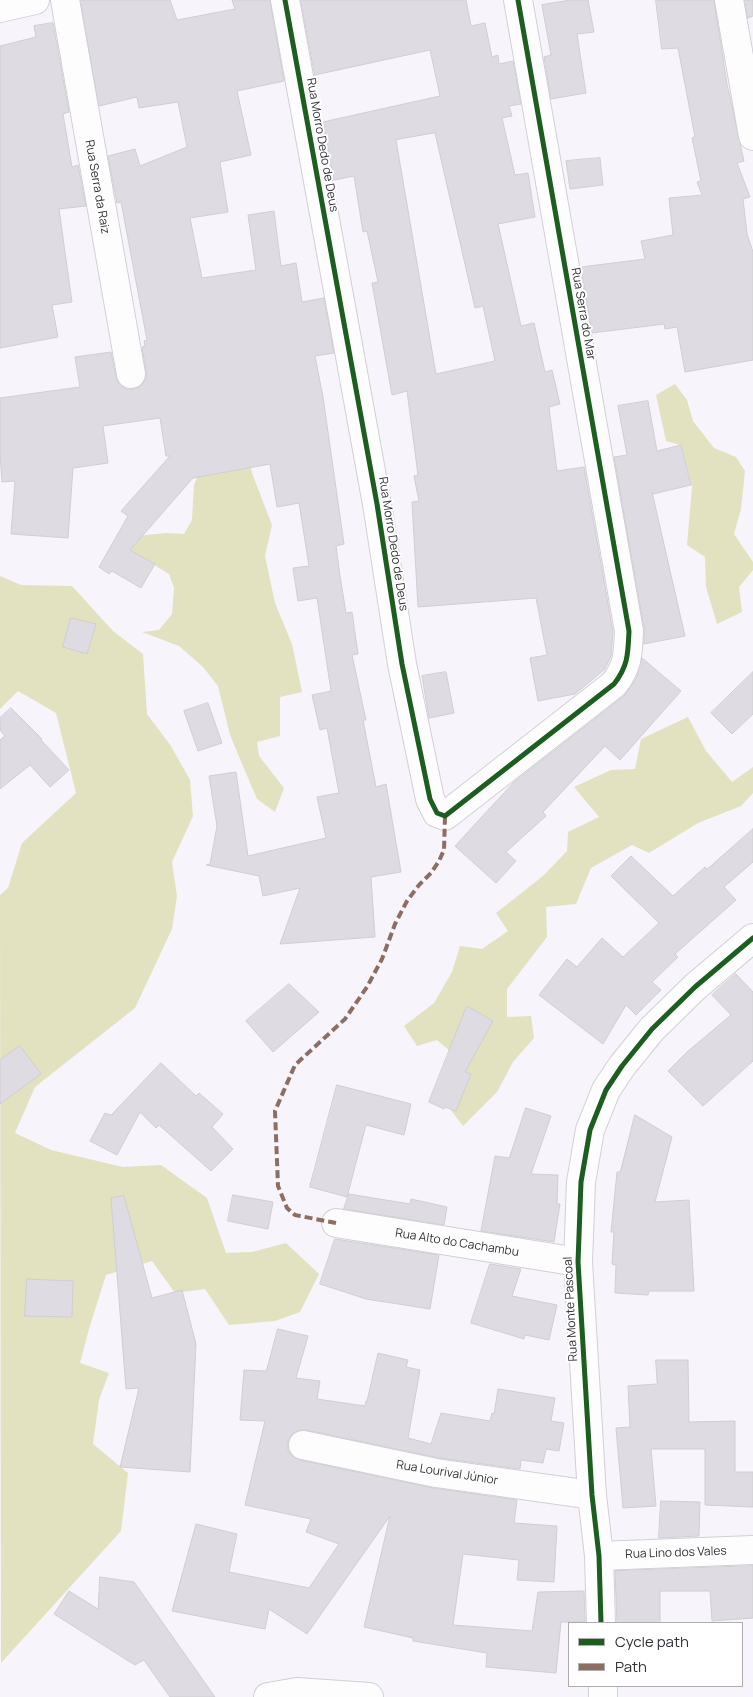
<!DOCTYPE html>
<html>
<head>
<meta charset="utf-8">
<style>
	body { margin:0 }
	#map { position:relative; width:753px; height:1697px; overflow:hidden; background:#f7f4fb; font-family:Manrope,sans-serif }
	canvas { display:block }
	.legend { position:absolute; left:568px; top:1622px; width:175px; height:65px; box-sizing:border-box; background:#fff; border:1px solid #adadaf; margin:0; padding:6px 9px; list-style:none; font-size:15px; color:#333137 }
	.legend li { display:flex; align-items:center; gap:10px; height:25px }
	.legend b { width:25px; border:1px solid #adadaf }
</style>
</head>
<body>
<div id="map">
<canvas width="753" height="1697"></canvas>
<ul class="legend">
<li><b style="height:6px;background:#1b5e20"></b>Cycle path</li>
<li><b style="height:6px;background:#8d6e63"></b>Path</li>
</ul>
</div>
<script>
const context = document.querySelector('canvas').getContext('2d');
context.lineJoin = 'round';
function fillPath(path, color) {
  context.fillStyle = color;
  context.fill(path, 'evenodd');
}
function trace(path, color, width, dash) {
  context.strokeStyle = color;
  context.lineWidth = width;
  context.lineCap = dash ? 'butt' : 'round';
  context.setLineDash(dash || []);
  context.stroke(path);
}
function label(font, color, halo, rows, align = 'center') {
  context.font = font + ' Manrope,sans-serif';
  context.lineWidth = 4;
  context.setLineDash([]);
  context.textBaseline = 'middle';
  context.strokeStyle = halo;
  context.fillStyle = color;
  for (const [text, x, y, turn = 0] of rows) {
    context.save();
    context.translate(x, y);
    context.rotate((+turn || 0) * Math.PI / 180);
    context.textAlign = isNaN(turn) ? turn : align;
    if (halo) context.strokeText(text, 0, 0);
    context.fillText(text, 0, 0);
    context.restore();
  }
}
const green = new Path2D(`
	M675 384 687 400 693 421 714 448 736 457 745 471 741 509 734 534 753 562V570L739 587 742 612 717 624 706 587 705 557 687 545 692 487 681 445 666 441 656 395Z
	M244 429 252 473 272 525 265 556 275 603 292 644 302 692 280 697V736L257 742 259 756 284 788 275 812 257 799 248 778 230 735 218 686 203 667 179 646 142 632 159 630 172 614 174 588 169 574 125 547 136 536 166 533 184 534 192 520 194 485 203 463Z
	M0 576 21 585 72 586 113 631 143 654 147 714 171 746 190 780 193 816 172 862 177 896 172 929 135 1008 35 1087 15 1133 51 1150 123 1167 161 1165 207 1198 226 1253 252 1252 286 1243 319 1274 300 1312 275 1321 229 1325 205 1289 175 1293 152 1261 106 1275 89 1329 80 1363 109 1373 99 1400 93 1444 128 1473 121 1531 1 1663 0 895 8 888 22 843 76 793 56 713 18 691 0 709Z
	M688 717 706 751 732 782 753 767V793L741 806 698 823 649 853 632 845 591 868 576 904 546 907 547 937 507 989V1017L531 1016 534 1038 513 1062 497 1092 463 1126 450 1109 458 1087 464 1063 437 1040 417 1046 404 1026 434 1003 452 972 460 946 482 949 508 931 496 913 543 876 567 851 568 832 599 817 574 787 611 770 635 769 641 739Z`);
const building = new Path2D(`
	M81 0H170L177 20 235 9 232 0H270L284 81 237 91 251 155 220 162 228 212 190 218 202 278 256 270 248 215 274 211 281 266 296 263 302 302 324 298 334 353 315 356 323 397 344 544 336 546 340 576 346 613 352 612 358 654 352 655 366 720H363L376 787 386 784 401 872 371 877 375 937 280 944 300 888 263 896 259 876 206 865 210 864 217 826 209 776 236 772 248 856 326 838 317 797 339 793 327 728 320 730 312 695 331 691 317 598 298 601 293 568 309 566 299 503 277 507 270 464 193 478 130 550 155 564 141 588 112 571 109 574 99 567 128 516 121 511 170 456H166L160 418 103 426 108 463 73 468 68 538 11 534 15 481 2 482 0 454V398L80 387 75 357 111 352 116 377 119 384 126 389H134L141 386 146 379V371L142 347 145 346 144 341 147 340 121 202 117 203 108 156 135 149 140 166 187 147 178 102 139 108 137 97 99 106Z
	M301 0H466L471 26 485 23 492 57 498 55 499 64 513 61 521 104 509 106 512 116 502 118 515 175 528 173 535 217 498 224 521 326 534 323 545 372 552 370 560 404 549 407 557 471 584 467 613 632 611 656 605 669 575 694 538 701 530 658 547 655 536 598 418 607 412 502 419 501 414 476 418 475 407 391 392 395 372 283 378 282 367 231 363 232 354 176 334 180 323 122 440 96 430 50 315 75ZM435 133 475 308 483 306 495 361 436 374 396 140Z
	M571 0H588L594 32 577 34 586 93 551 99 544 57 551 55 542 5Z
	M656 0H714L727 84 744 161 737 163 750 197 743 199 747 234 753 252V360L685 372 677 327 665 329 664 324 592 333 581 267 645 259 641 241 673 235 669 198 702 195 697 182 701 181 692 138 695 137 678 48 662 49Z
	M745 0H753V16L748 18Z
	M53 23 69 112 63 114 72 167 78 165 86 206 59 209 72 302 52 305 58 337 0 348V46L36 37 34 26Z
	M600 158 603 185 570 189 566 161Z
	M648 401 657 451 681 445 691 485 653 494 652 492 685 636 644 644V628L614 457 627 455 618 406Z
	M71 618 96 624 87 654 63 647Z
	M642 658 681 691 620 760 605 746 543 812 546 816 506 852 516 861 496 883 455 846 514 782 624 696 636 679Z
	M446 672 454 713 429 718 422 676Z
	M753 672V714L732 734 711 713Z
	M208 703 222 743 198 751 184 711Z
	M11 708 42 739 41 740 69 770 50 787 30 765 0 789V740L5 736 0 730V718Z
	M753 829V862L724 887 736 900 675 954 678 957 652 982 661 990 636 1015 626 1005 603 1044 539 995 567 959 577 967 602 938 623 957 659 923 611 876 631 856 673 896 705 867 707 869Z
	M736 974 753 992V1061L703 1106 668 1071 687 1052 731 1015 712 995Z
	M289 984 319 1012 273 1052 246 1021Z
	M467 1006 493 1021 465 1072 471 1074 456 1111 445 1107 444 1109 429 1102Z
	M20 1046 41 1074 0 1104V1060Z
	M161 1063 196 1096 199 1093 223 1114 212 1127 233 1149 211 1171 159 1125 156 1128 140 1112 117 1155 90 1141 105 1113 111 1115Z
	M337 1085 411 1104 404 1135 366 1125 347 1197 310 1187Z
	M526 1108 551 1116 531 1174 558 1175 557 1204H560L554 1242 481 1231 495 1156 509 1158Z
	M635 1115 672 1137 655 1202 689 1200 694 1291H649L648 1295 615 1293 616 1265 612 1264 614 1232H611L617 1172H620Z
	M349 1194 410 1204 411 1199 447 1207 444 1225 344 1209Z
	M233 1195 273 1202 268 1229 228 1221Z
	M124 1196 152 1298 182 1290 196 1344 190 1472 120 1467 139 1388 126 1389 111 1198Z
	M335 1239 439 1255 430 1309 366 1299 320 1284Z
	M490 1264 521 1269 512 1296 557 1305 549 1340 525 1335 524 1339 471 1323Z
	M27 1279 73 1281 72 1317 25 1316Z
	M278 1329 308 1336 296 1378 320 1381 317 1399 365 1406 366 1401H367L378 1353 408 1360 406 1367 420 1370 408 1438 431 1444 441 1413 490 1421 492 1413 494 1414 498 1389 555 1398 551 1421 564 1423 559 1451 546 1449 543 1463 521 1460 520 1469 439 1458 306 1430H299L292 1434 288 1442V1450L292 1456 300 1460 433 1488 517 1500 514 1523 557 1526 554 1582 517 1580 519 1560 463 1554 453 1625 532 1631 538 1592 584 1591 585 1622H561L556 1673 486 1667 487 1653 413 1641V1638L364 1627 390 1516 307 1634 269 1609 265 1629 172 1611 196 1524 237 1534 229 1572 309 1588 339 1544 306 1532 311 1519 245 1505 265 1421 240 1420 244 1370 266 1371Z
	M656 1360H688L689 1422 735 1421V1472H753V1507L705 1505V1449H651L656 1506 623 1508 616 1428 630 1427 628 1386 657 1384Z
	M661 1501 700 1502 699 1536 659 1538Z
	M753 1566V1618L712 1621 710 1591H660V1623H617L615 1571Z
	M100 1577 134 1582 215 1697H170L144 1660 135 1665 54 1614 69 1591 98 1609Z`);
const minor = new Path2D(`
	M65 0 131 374
	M285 0 377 504 402 664 430 799 437 813 445 816 614 684C628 666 628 654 629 631L518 0
	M729 0 753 136
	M0 8 35 0
	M336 1223 578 1262
	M303 1445 436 1473 592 1495
	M599 1556 753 1550
	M601 1623 599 1556 592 1495 578 1262 581 1182 590 1130 606 1090 622 1066 652 1029 695 987 753 938
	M603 1686V1697
	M268 1697 297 1692 369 1697`);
const quiet = new Path2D(`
	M336 1223 295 1215 287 1208 278 1186 275 1111 295 1065 345 1019 367 987 382 959 395 924 407 901 419 885 431 873 439 861 444 850 445 816`);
const cycleway = new Path2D(`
	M285 0 377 504 402 664 430 799 437 813 445 816 614 684C628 666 628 654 629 631L518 0
	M601 1623 599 1556 592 1495 578 1262 581 1182 590 1130 606 1090 622 1066 652 1029 695 987 753 938`);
const streetNames = [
	["Rua Morro Dedo de Deus",322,145,80],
	["Rua Serra da Raiz",97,187,80],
	["Rua Serra do Mar",583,314,80],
	["Rua Morro Dedo de Deus",393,544,81],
	["Rua Alto do Cachambu",457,1243,9],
	["Rua Monte Pascoal",571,1309,-93],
	["Rua Lourival Júnior",447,1473,9],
	["Rua Lino dos Vales",676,1553,-2]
];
fillPath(green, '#e2e2c1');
fillPath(building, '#dedbe2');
trace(building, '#d0ced3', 1);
trace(minor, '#d2cfd5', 30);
trace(minor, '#fefdfe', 28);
trace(quiet, '#8d6e63', 4, [8, 4]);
trace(cycleway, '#1b5e20', 5);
label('12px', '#333137', '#fff', streetNames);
</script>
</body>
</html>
